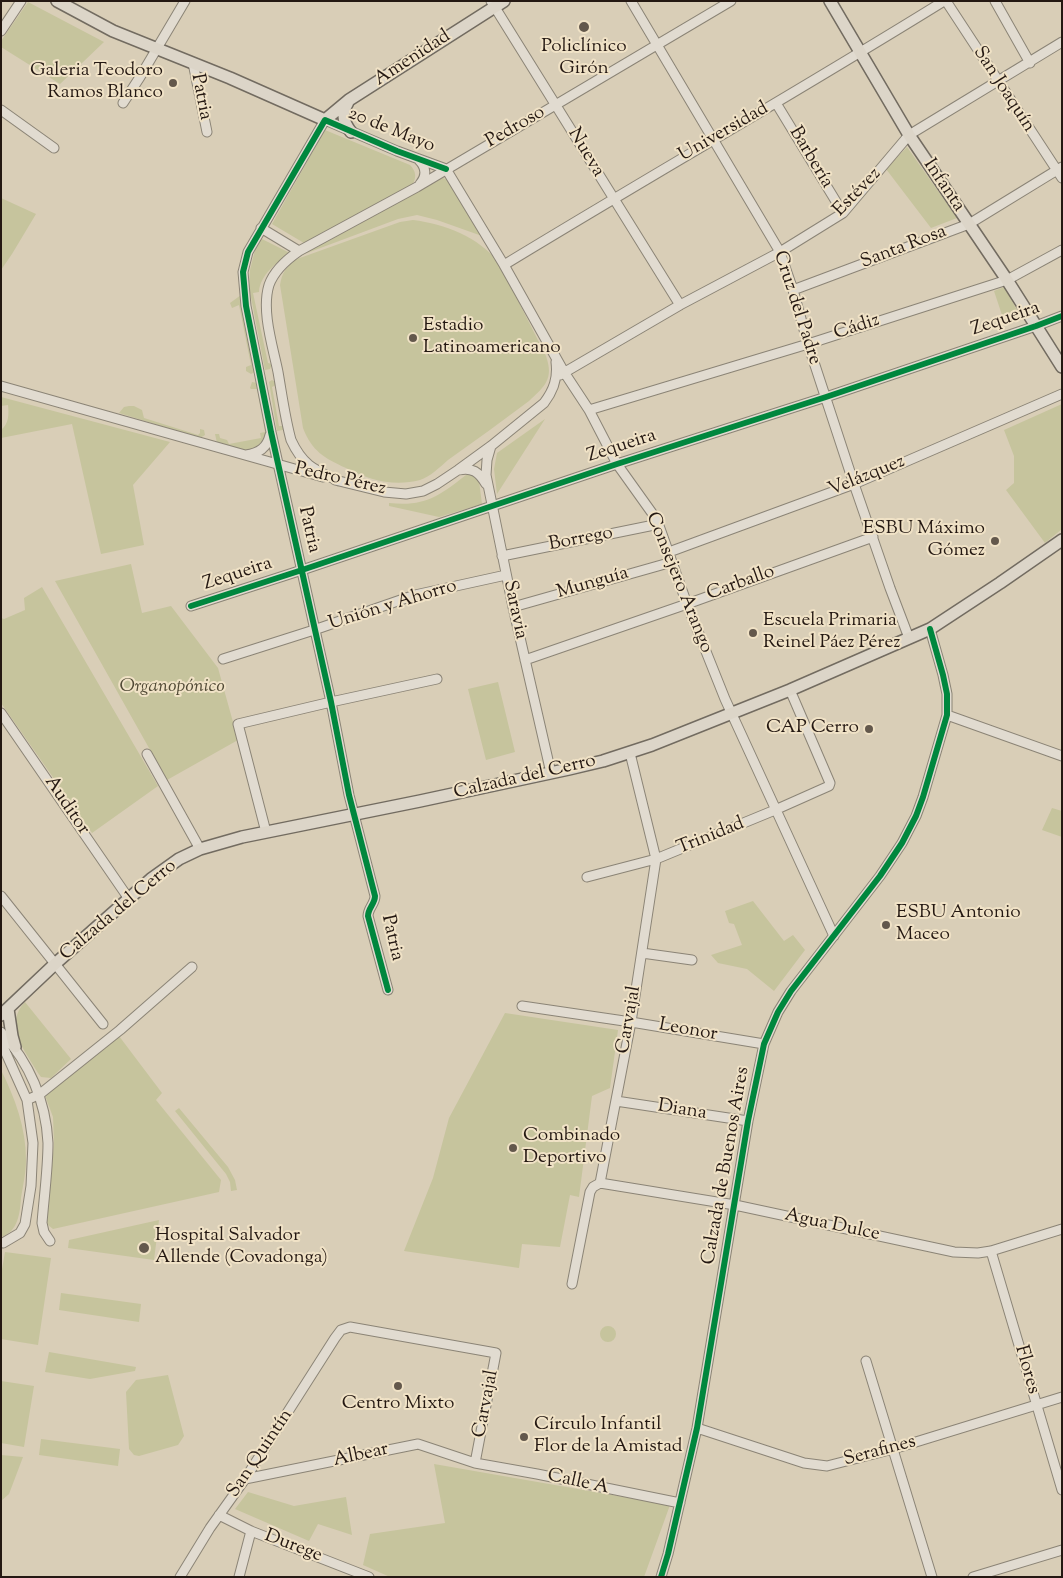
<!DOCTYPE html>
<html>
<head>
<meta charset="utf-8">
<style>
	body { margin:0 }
	#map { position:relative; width:1063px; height:1578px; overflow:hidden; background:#d9ceb7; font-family:"Sorts Mill Goudy",serif }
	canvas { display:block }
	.frame { position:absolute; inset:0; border:2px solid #241812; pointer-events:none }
</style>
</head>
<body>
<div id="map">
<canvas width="1063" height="1578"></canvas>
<div class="frame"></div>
</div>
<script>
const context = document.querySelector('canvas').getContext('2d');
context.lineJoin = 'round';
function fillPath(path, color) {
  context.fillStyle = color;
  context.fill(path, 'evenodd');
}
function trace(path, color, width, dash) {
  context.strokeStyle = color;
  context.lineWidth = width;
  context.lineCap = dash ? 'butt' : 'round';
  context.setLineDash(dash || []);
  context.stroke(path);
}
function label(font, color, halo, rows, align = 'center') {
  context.font = font + ' "Sorts Mill Goudy",serif';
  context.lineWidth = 4;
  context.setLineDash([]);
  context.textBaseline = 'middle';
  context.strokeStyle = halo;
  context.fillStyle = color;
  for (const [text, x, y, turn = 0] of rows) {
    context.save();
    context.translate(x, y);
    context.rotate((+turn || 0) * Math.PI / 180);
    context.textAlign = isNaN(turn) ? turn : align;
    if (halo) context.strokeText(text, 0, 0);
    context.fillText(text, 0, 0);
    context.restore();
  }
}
const green = new Path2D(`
	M28 2 104 42 60 84 1 47V41Z
	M325 130 410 165C416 171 417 178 412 185L304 243 272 224Z
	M907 147 957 218 931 228 886 169Z
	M443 178 450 181 482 236 437 220 417 215 398 219 307 253 298 255 439 179Z
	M1 198 36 214 12 254 1 270Z
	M413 220C445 224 479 237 499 263L546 356C554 379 545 386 529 401 502 421 475 441 448 460 440 467 430 477 420 480 394 487 369 480 346 468 324 458 312 451 303 428L280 285C282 273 286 266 297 259L400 222Z
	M260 238 290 253C277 262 260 275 259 292L253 293 268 363 272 364 270 369 265 370 249 287 250 270 255 250Z
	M1004 287 1017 310 1002 315 994 291Z
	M241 295 255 372 251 374 246 371V367L251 365 239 305 232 308 230 303Z
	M272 380 275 382 276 385 272 387 279 426H284L283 430 277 431 269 382Z
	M252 382 257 383 267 432 261 447 248 451 217 443 215 434H219L220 438 227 440 229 444 261 438 260 433 265 432 257 389H251L250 388Z
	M1 397 170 442 133 485 144 545 101 554 72 424 1 438V430C9 424 9 414 8 405L1 406Z
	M1062 404V529L1045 543 1006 490 1014 483V456L1004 430Z
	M129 406H134L142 410 144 418 198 435 200 433V429L204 430 205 435 200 438 119 413 124 407Z
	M545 419 497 494 494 469 497 453Z
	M466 475H475L479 481 482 504 439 517 389 506V503C425 507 439 496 466 475Z
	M131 564 142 613 171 606 218 668 238 740 167 780 55 581Z
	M42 587 158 786 92 833 1 703V618L4 619 25 610 24 598Z
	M498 682 515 752 486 760 468 689Z
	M1052 808 1062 811V837L1042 830Z
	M753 901 784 941 793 935 805 950 774 991 747 969 718 963 711 955 742 945 734 924 729 923 725 911Z
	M25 1002 71 1059 51 1078 41 1077 38 1073C25 1051 3 1025 25 1002Z
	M505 1013 618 1030 610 1088 592 1096 579 1197 570 1195 560 1247 522 1244 519 1268 404 1251 433 1178 449 1118Z
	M119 1036 162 1093 156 1100 221 1180 219 1192 53 1229 48 1225 47 1222 54 1143 53 1117 44 1093Z
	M1 1070C15 1098 26 1128 26 1160 26 1172 23 1186 21 1198 20 1213 18 1232 1 1237Z
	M179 1108 228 1167 235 1180 237 1190 231 1191 230 1182 226 1174 175 1111Z
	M159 1220 154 1260 68 1248 69 1240Z
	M5 1252 51 1258 38 1345 1 1339V1275Z
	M61 1293 141 1304 139 1322 59 1310Z
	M600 1334a8 8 0 1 1 16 0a8 8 0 1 1-16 0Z
	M49 1352 136 1367 135 1371 90 1379 45 1372Z
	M168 1375 184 1436 178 1445 139 1456 134 1455 129 1449 126 1392 136 1380Z
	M1 1381 34 1386 24 1447 1 1443Z
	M41 1439 120 1449 118 1466 39 1455Z
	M1 1455 23 1457 9 1494 1 1501Z
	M434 1464 670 1505 644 1577H390L363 1565 370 1534 445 1523Z
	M248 1492 294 1506 346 1497 352 1535 318 1524 309 1541 235 1509Z`);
const minor = new Path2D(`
	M491 1 680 305
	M631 1 780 252 793 290 808 344 854 484 890 588 909 638
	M946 1 1062 178
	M995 1 1030 63
	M1 31 21 1
	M193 63 207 132
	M123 103 140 77 185 1
	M776 103 843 213
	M1 110 54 148
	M419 160C426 167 427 176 420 184
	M446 169 504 265 564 372 589 410 617 464 657 520 687 604 725 699 834 936
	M261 228 299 251
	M504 265C650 176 799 91 944 1
	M793 290 969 224 1062 167
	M560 375 680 305 780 252 843 213 909 135 1062 42
	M1 386 323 477
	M589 410 808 344 1007 280 1062 250
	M491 446 487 460 486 475 513 607 551 773
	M246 455C259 453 267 448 270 435
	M459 470C472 467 479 472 486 484
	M335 480 384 492 406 494 423 491 437 484 458 470 491 446 544 403C554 390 558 378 556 362
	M339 481C315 470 303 466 291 440 285 418 282 395 278 372 273 347 261 311 269 285 274 271 286 260 299 251L417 187 731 1
	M669 552 854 484 1062 394
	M502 556 659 524
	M191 606 302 570 617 464 826 397 1036 326 1062 316
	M513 607 672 562
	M223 659 314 630 415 595 506 575
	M525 660 687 604 873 537
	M1 713 129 899
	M947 715 1062 756
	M147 754 200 849
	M266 832 238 724 331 702 437 679
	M587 877 656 859 775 810 829 786 830 783 790 690
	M1 896 103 1024
	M642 953 692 960
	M388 990 368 916C368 908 375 904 375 896L349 795 331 702 271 432 246 306 243 272 248 252 325 120 397 151 446 169
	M522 1006 631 1022 764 1044
	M1 1032C29 1062 46 1101 48 1143 48 1169 44 1197 42 1223L44 1232 50 1241
	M1 1042 27 1100 33 1143 31 1186 25 1224 20 1233 3 1243
	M27 1100 40 1094 120 1030 192 967
	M616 1101 748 1121
	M600 1183 735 1205 954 1252 978 1253 991 1251 1062 1229
	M991 1251 1062 1490
	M572 1284 590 1192 593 1187 600 1183 631 1022 656 859 630 753
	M866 1361 932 1577
	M697 1428 804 1463 827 1466 893 1449 1062 1397
	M245 1479 418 1444 475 1463 537 1474 680 1503
	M219 1515 251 1531 369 1577
	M180 1577 210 1528 245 1479 335 1338 341 1330 350 1327 496 1353 475 1463
	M239 1577 251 1531
	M661 1577 668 1554 697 1428 748 1121 764 1044 778 1012 791 991 880 876 902 843 916 816 923 797 947 715V694L943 675 930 629
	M973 1577 1062 1550`);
const major = new Path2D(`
	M57 1 113 31 230 78 325 120 349 100 504 1
	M830 1 909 135 1007 280 1062 367
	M348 102C341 113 343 122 351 132
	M8 1009 12 1036 15 1047
	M1 1015 56 963 151 879 179 859 200 849 242 837 420 801 569 769 603 761 652 745 790 690 930 629 1000 583 1062 540`);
const cycleway = new Path2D(`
	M191 606 302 570 617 464 826 397 1036 326 1062 316
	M388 990 368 916C368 908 375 904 375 896L349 795 331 702 271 432 246 306 243 272 248 252 325 120 397 151 446 169
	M661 1577 668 1554 697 1428 748 1121 764 1044 778 1012 791 991 880 876 902 843 916 816 923 797 947 715V694L943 675 930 629`);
const markers = [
	[584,27,6,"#63584c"],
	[173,83,5,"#63584c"],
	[413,338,5,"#63584c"],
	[995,541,5,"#63584c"],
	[753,633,5,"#63584c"],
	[869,729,5,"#63584c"],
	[886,925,5,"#63584c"],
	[513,1148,5,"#63584c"],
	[144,1248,6,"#63584c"],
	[398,1386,5,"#63584c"],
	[524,1437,5,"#63584c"]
];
const poiNames = [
	["Policlínico",584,48,"center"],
	["Girón",584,70,"center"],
	["Galeria Teodoro",163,72,"right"],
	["Ramos Blanco",163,94,"right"],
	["Estadio",423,327],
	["Latinoamericano",423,349],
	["ESBU Máximo",985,530,"right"],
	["Gómez",985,552,"right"],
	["Escuela Primaria",763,622],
	["Reinel Páez Pérez",763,644],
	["CAP Cerro",859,729,"right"],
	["ESBU Antonio",896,914],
	["Maceo",896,936],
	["Combinado",523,1137],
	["Deportivo",523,1159],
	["Hospital Salvador",155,1237],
	["Allende (Covadonga)",155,1259],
	["Centro Mixto",398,1405,"center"],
	["Círculo Infantil",534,1426],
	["Flor de la Amistad",534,1448]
];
const streetNames = [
	["Amenidad",413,59,-33],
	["San Joaquín",1003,90,57],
	["Patria",200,97,79],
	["Pedroso",516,128,-30],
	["20 de Mayo",391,131,22],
	["Universidad",724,133,-30],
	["Nueva",585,153,59],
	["Barbería",810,158,59],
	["Infanta",943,186,56],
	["Estévez",858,193,-46],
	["Santa Rosa",904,248,-21],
	["Cruz del Padre",796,308,72],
	["Zequeira",1006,320,-19],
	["Cádiz",857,328,-18],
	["Zequeira",622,447,-18],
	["Velázquez",867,477,-22],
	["Pedro Pérez",340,480,13],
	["Patria",308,530,77],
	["Borrego",581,540,-11],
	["Zequeira",238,575,-18],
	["Consejero Arango",678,583,68],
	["Munguía",593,584,-16],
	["Carballo",741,584,-20],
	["Unión y Ahorro",393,606,-17],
	["Saravia",514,610,78],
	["Calzada del Cerro",525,778,-13],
	["Auditor",66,806,56],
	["Trinidad",711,837,-22],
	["Calzada del Cerro",119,911,-40],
	["Patria",391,938,77],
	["Carvajal",630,1020,-80],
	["Leonor",688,1031,10],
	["Diana",682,1111,9],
	["Calzada de Buenos Aires",727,1166,-80],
	["Agua Dulce",832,1226,12],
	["Flores",1026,1370,74],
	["Carvajal",487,1404,-79],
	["Serafines",880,1452,-15],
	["San Quintín",261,1454,-56],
	["Albear",361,1456,-12],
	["Calle A",578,1483,12],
	["Durege",293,1547,21]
];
const parkNames = [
	["Organopónico",172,688]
];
fillPath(green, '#c6c49d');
trace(minor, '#8b8476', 11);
trace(major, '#726b60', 14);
trace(minor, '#e1dbd0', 9);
trace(major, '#dcd5c8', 11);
trace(cycleway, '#00873e', 6);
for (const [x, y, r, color] of markers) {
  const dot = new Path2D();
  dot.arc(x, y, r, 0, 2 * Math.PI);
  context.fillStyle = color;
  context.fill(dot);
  trace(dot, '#f0e2c6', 2);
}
label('19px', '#241812', '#f0e2c6', poiNames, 'left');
label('19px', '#241812', '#f0e2c6', streetNames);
label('italic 19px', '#504935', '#f0e2c6', parkNames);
</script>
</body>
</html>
